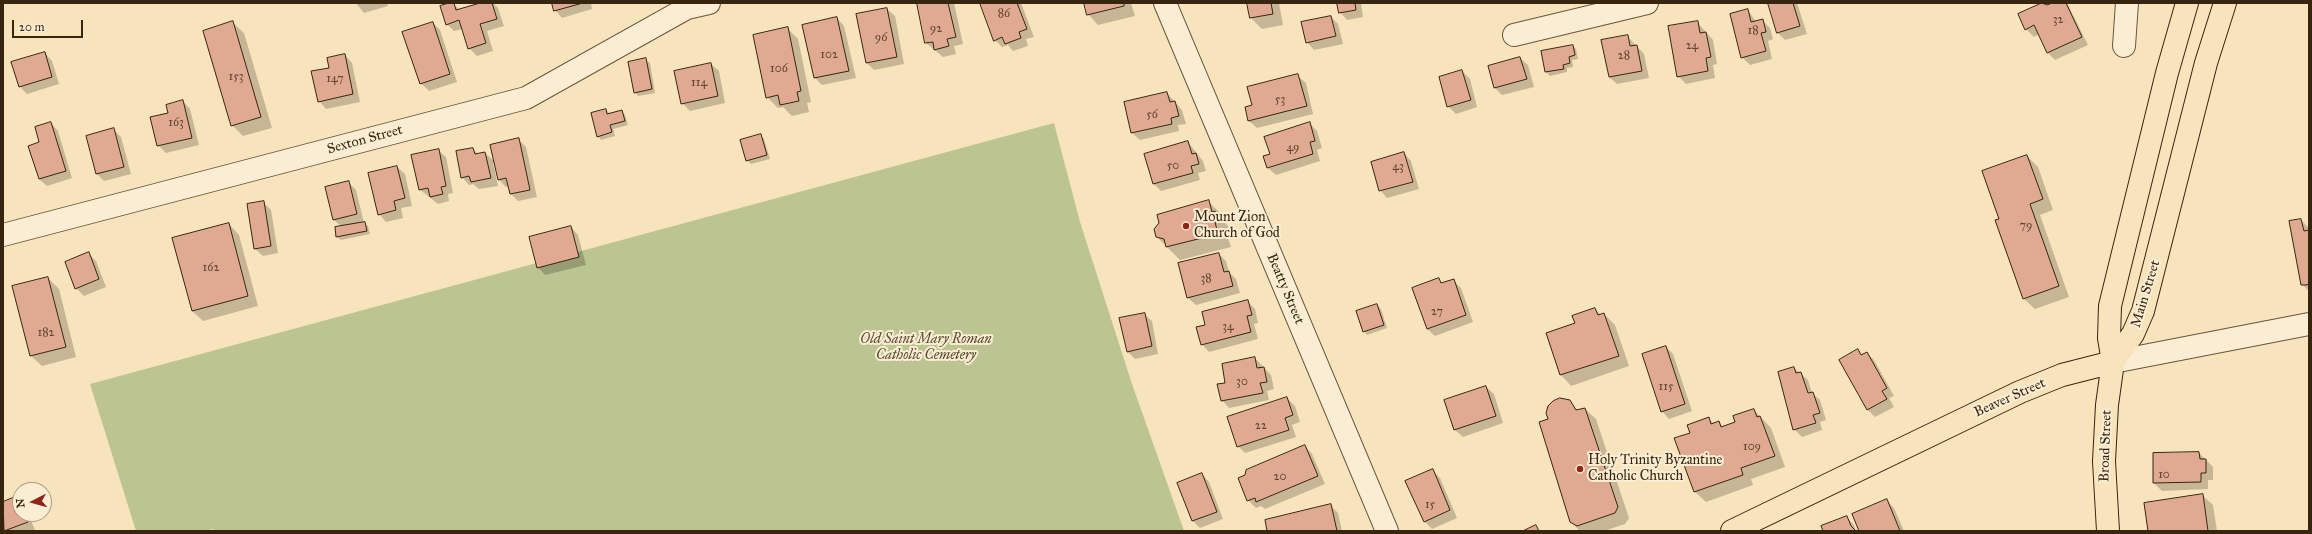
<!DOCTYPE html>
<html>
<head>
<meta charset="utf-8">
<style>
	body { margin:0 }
	#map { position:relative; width:2312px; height:534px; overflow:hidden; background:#f8e4bc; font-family:"IM FELL Great Primer",serif }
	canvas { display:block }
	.frame { position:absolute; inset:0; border:4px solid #382510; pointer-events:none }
	.north { position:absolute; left:12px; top:482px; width:40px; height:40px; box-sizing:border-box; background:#faedd3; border:1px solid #ac9d85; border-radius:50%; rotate:264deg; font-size:11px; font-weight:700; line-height:16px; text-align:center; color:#382510 }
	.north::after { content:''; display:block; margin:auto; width:14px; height:18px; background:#8f2418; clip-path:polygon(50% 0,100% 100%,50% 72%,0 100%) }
	.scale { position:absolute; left:12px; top:20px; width:71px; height:18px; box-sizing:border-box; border:2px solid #382510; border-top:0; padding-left:5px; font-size:12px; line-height:14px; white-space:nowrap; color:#382510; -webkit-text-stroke:3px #faedd3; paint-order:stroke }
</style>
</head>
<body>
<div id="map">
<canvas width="2312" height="534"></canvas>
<div class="frame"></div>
<div class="north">N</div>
<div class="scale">20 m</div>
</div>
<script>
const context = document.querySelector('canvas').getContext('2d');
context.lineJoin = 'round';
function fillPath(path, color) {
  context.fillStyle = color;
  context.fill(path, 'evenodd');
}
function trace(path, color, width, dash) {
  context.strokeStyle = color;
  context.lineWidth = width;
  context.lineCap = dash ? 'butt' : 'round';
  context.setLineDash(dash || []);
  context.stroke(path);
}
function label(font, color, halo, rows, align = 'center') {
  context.font = font + ' "IM FELL Great Primer",serif';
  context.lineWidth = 4;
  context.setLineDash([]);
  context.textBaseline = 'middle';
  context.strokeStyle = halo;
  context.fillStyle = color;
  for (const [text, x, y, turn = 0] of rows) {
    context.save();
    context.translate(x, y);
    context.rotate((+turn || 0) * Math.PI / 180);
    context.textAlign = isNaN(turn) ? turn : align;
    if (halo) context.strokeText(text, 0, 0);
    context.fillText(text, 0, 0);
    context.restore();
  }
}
const green = new Path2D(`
	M1054 123 1080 222 1131 381 1184 531H215L213 529 205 531H136L90 384Z`);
const shadow = new Path2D(`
	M356 3H387L388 6 364 13Z
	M452 3 460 10 484 3H493L498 8 504 26 487 31 493 51 477 56 469 48 463 29 454 31 447 24Z
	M553 3H591L592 9 562 18 555 10Z
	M918 3H954L963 44 954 46 956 54 943 57 926 43Z
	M981 3H1021L1034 37 1026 39 1028 46 1013 51 1008 45 1002 47 995 40Z
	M1085 3H1131L1135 16 1098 25 1088 14Z
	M1248 3H1279L1283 25 1262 29 1251 18Z
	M1338 3H1361L1363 17 1347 20 1340 12Z
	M1770 3H1797L1807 34 1785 40 1778 33Z
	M2044 3 2048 6 2054 3H2067L2088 45 2055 60 2048 53 2039 34 2034 37 2026 29 2020 14Z
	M887 9 895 16 904 64 874 70 866 62Z
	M1748 10 1756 22 1762 20 1770 28 1773 39 1768 41 1772 59 1750 65 1742 57Z
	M1331 17 1338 24 1343 44 1314 50 1307 42Z
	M837 18 844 26 856 78 822 85 815 78Z
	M1697 22 1713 40 1717 64 1713 65 1715 78 1686 84 1678 76Z
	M233 23 244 33 272 128 243 136 232 125Z
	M433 23 440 30 457 82 429 91 421 83Z
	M787 28 798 39 811 102 807 103 809 112 792 116 783 107 778 108 767 97Z
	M1627 36 1644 54 1649 78 1617 84 1609 77Z
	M1573 46 1576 49 1578 59 1572 60 1573 67 1567 68V72L1550 76 1546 72 1542 52Z
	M45 53 52 61 59 84 27 94 19 86Z
	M345 55 352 63 360 102 326 109 319 101 330 68Z
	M1520 58 1528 65 1534 87 1502 95 1495 88 1489 66Z
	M646 60 650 63 655 93 638 96 635 92Z
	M711 64 719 71 725 103 690 111 682 103Z
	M1462 71 1470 79 1477 107 1456 114 1448 106Z
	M1298 76 1306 83 1313 114 1257 128 1249 121 1253 106Z
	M1167 93 1182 110 1186 124 1178 125 1179 131 1140 140 1132 133 1125 103Z
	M183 101 190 109 199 145 166 153 158 145 169 114Z
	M606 110 610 114 622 111 625 115 628 125 613 129 615 136 601 140 598 136Z
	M51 123 58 131 72 178 47 186 39 179 40 143Z
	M1309 123 1317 131 1322 148 1317 150 1320 161 1276 175 1268 168 1265 157 1271 155Z
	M113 129 121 137 131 174 104 181 97 174Z
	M761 136 764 139 770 159 751 164 747 160Z
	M518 139 526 147 537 197 518 201 511 194 509 187H506L499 180 495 163H493L498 186 479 189 473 184 469 185 462 177 473 149 478 154 485 153 495 162Z
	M1188 142 1203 161 1206 171 1198 173 1200 180 1161 191 1154 184 1146 155Z
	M438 150 446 157 453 193 448 194 449 201 438 204 419 189Z
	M1404 153 1411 161 1419 189 1387 198 1380 190Z
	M2027 156 2038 167 2053 210 2040 215 2069 297 2035 309 2024 299 1996 221 2000 219Z
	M397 167 405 174 412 206 401 208 403 218 386 222 379 214Z
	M348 182 356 190 364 223 368 226 370 234 341 240 337 237 342 227 334 220 326 188Z
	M1208 201 1222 215 1223 220 1228 226 1231 234 1227 235 1231 247 1180 260 1157 237Z
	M263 202 271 210 278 253 263 256 255 249Z
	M2301 220 2309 228V291L2302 284Z
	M229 224 239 235 258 306 203 321 192 311Z
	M571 227 578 235 586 265 545 275 538 267Z
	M89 254 96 261 106 287 84 296 76 288Z
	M1219 254 1226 261 1229 272 1236 279 1240 293 1196 305 1188 298Z
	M48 278 59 289 76 357 42 366 31 356Z
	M1439 279 1443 284 1453 280 1461 288 1473 322 1435 336 1427 329Z
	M1247 301 1255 309 1258 323 1254 324 1258 339 1209 352 1202 344 1207 326Z
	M1377 305 1381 309 1387 328 1367 335 1364 331Z
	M1595 309 1601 315 1604 314 1615 325 1629 366 1571 386 1561 375 1547 333 1576 324Z
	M1144 314 1152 321 1158 354 1135 359 1127 351Z
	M1666 347 1673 354 1692 411 1669 419 1662 411Z
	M1857 351 1862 355 1867 353 1874 360 1894 396 1889 398 1894 407 1875 417 1868 410 1840 360Z
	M1255 358 1271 375 1274 389 1267 391 1269 400 1229 408 1222 400 1226 384Z
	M1794 368 1808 380 1812 393 1820 400 1826 420 1820 422 1822 430 1802 437 1794 429Z
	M1486 387 1494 394 1503 423 1463 437 1455 430 1445 401Z
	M1287 398 1295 406 1300 422 1292 425 1296 437 1245 453 1238 446Z
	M1569 401 1578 411 1585 409 1596 419 1629 518 1625 524 1604 531H1580L1571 522 1549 420Z
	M1754 410 1771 428 1785 467 1751 479 1753 485 1706 502 1695 492 1691 433 1708 418 1714 424 1719 422 1723 427 1736 423Z
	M1305 446 1312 454 1325 484 1265 509 1261 506 1256 508 1248 500Z
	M2199 453 2213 467V480H2208V489L2162 491 2154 483V454Z
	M1432 470 1440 478 1457 518 1432 529 1424 521Z
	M1202 474 1209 482 1223 519 1200 528 1193 521 1179 483Z
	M2202 495 2213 505 2217 531H2149Z
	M20 496V514H38L30 518 35 530 5 531 3 503Z
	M1886 500 1894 508 1904 531H1860Z
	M1330 505 1338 513 1342 531H1268Z
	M1846 517 1854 525 1856 531H1824Z`);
const building = new Path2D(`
	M449 3H454L456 10 480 3H492L497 19 480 24 486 43 468 49 459 20 446 25 440 6Z
	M552 3H583L554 11Z
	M917 3H948L956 37 947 39 949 46 934 50 933 42 925 43Z
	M980 3H1017L1027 29 1019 32 1021 38 1005 44 1002 37 994 41Z
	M1084 3H1124V6L1087 15Z
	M1247 3H1271L1273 14 1250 18Z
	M1337 3H1355L1356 10 1339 13Z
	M1768 3H1793L1800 26 1777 33Z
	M2042 3 2047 5 2052 3H2066L2082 37 2047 53 2034 25 2025 30 2018 14Z
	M887 8 897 57 866 63 856 14Z
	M1748 9 1751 22 1763 19 1766 32 1761 33 1766 51 1741 58 1730 14Z
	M1331 16 1336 36 1306 43 1301 22Z
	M837 17 849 71 814 78 802 25Z
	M233 21 261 117 231 126 203 31Z
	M1698 21 1700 33 1706 32 1711 57 1706 58 1708 71 1677 77 1668 26Z
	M433 22 450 74 420 84 402 32Z
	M788 27 801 91 797 92 799 101 780 105 778 95 766 98 753 35Z
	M1628 35 1630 46 1637 45 1642 71 1609 77 1601 40Z
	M1573 45 1575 55 1569 57 1570 63 1563 65 1564 69 1545 72 1541 51Z
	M45 52 52 77 19 87 11 62Z
	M345 54 353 94 318 102 311 71 329 68 327 58Z
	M1520 57 1527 79 1494 88 1488 66Z
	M646 58 652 89 634 93 628 62Z
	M711 63 718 96 681 104 674 71Z
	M1462 70 1471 100 1447 107 1439 77Z
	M1298 74 1307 106 1248 121 1245 107 1252 105 1247 87Z
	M1167 92 1170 102 1175 101 1179 116 1171 118 1172 124 1131 133 1124 102Z
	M183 100 192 138 157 146 150 117 168 113 166 105Z
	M606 109 607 114 622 110 625 121 610 125 612 132 597 137 591 113Z
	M51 122 66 171 39 179 28 146 39 142 35 127Z
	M1310 122 1315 141 1310 142 1313 154 1267 168 1263 156 1270 154 1264 137Z
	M114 128 124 167 96 174 86 136Z
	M761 134 767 155 746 161 740 140Z
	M519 138 530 190 510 194 506 178 498 180 490 145Z
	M1188 141 1192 154 1196 153 1199 164 1191 166 1193 173 1153 184 1144 154Z
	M473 148 475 154 485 152 491 178 471 182 469 176 461 178 456 151Z
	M439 149 446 186 441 187 443 194 430 197 428 188 419 190 411 155Z
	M1404 152 1413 182 1379 191 1371 162Z
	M2027 155 2043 199 2030 204 2059 286 2023 299 1995 220 1999 219 1982 171Z
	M397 166 405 198 394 201 396 210 378 215 368 173Z
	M349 181 357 214 333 220 325 187Z
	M1209 200 1212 212 1215 211 1218 221 1215 222 1218 234 1166 247 1164 239 1156 237 1154 229 1159 223 1157 215Z
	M264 201 271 246 254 249 247 204Z
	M2301 219 2304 231 2309 230V284L2306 285H2301L2289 221Z
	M365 222 367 231 336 237 335 227Z
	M229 223 248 296 192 311 172 238Z
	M571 226 579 257 537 268 529 237Z
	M89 252 99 279 75 289 65 262Z
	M1219 253 1224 272 1229 271 1233 286 1187 298 1178 263Z
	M48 277 66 347 30 356 12 286Z
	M1439 278 1441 283 1454 279 1466 315 1427 329 1412 288Z
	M1248 300 1252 315 1247 316 1251 332 1201 345 1196 327 1205 325 1202 312Z
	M1377 304 1384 325 1363 332 1356 311Z
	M1595 308 1598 315 1604 313 1619 356 1560 375 1546 333 1575 323 1572 316Z
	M1145 313 1152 346 1127 352 1119 318Z
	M1666 346 1685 404 1661 412 1642 354Z
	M1858 349 1861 355 1867 352 1887 388 1882 391 1887 399 1867 410 1839 360Z
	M1255 357 1257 368 1264 367 1267 382 1260 383 1263 393 1221 401 1217 384 1225 383 1222 364Z
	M1794 367 1796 373 1801 372 1808 393 1813 392 1820 413 1813 415 1816 423 1793 430 1778 372Z
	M1486 386 1496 416 1454 430 1444 400Z
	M1287 397 1293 415 1285 418 1289 430 1237 447 1227 417Z
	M1560 398 1570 400 1576 410 1585 408 1618 507 1615 513 1577 526 1570 522 1539 422 1548 419 1546 413 1548 406 1553 401Z
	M1754 409 1757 417 1760 416 1775 456 1741 468 1743 475 1694 492 1674 438 1690 433 1687 425 1709 417 1711 424 1719 421 1721 427 1735 422 1733 416Z
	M1305 445 1318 476 1256 502 1255 498 1247 501 1238 478 1245 475 1246 470Z
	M2199 452 2200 459H2206V473H2201V482L2153 483V453Z
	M1433 469 1450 510 1424 522 1405 481Z
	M1202 473 1217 512 1192 521 1177 483Z
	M2203 494 2208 531H2148L2144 503Z
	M20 495V514H25L28 522 4 531 3 502Z
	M1887 499 1900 531H1859L1852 514Z
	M1331 504 1337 531H1267L1265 520Z
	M1847 516 1851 526 1856 531H1823L1821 526Z
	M1536 525 1539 531H1523Z`);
const minor = new Path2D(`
	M1165 3 1387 531
	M1514 35 1647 3
	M2124 46 2127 3
	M3 235 526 98 687 8 709 3
	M2113 362 2309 324`);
const major = new Path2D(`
	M2113 362 2133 334 2143 311 2206 63 2225 3
	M1732 531 2020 392 2062 375 2113 362
	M2108 531 2104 461 2107 405 2113 362 2109 338 2110 306 2167 73 2187 3`);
const markers = [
	[1186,226,4,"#8f2418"],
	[1580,469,4,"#8f2418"]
];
const numberNames = [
	["86",1004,14],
	["32",2058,20],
	["92",936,29],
	["18",1753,31],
	["96",881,38],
	["24",1692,46],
	["102",829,55],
	["28",1624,56],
	["106",779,69],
	["153",236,77],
	["147",335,79],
	["114",699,83],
	["53",1280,100],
	["56",1152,115],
	["163",176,123],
	["49",1293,148],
	["50",1173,166],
	["43",1398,167],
	["79",2026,226],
	["162",211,268],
	["38",1206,279],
	["27",1437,312],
	["34",1228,327],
	["182",46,333],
	["30",1242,382],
	["115",1666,387],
	["22",1261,426],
	["109",1752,447],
	["10",2164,475],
	["20",1280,477],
	["15",1430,505]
];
const streetNames = [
	["Sexton Street",365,140,-15],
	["Beatty Street",1285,289,67],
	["Main Street",2146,294,-73],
	["Beaver Street",2010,398,-24],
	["Broad Street",2106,446,-88]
];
const poiNames = [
	["Mount Zion",1194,218],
	["Church of God",1194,234],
	["Holy Trinity Byzantine",1588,461],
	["Catholic Church",1588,477]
];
const parkNames = [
	["Old Saint Mary Roman",926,340],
	["Catholic Cemetery",926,356]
];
fillPath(green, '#bcc491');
fillPath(shadow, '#0003');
fillPath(building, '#e0a991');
trace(building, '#382510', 1);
trace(minor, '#68553b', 24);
trace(major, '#382510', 24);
trace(minor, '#faedd3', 22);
trace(major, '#f8e4bc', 22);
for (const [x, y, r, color] of markers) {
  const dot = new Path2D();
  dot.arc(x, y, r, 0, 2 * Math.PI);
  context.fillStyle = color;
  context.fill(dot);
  trace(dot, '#faedd3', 1.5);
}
label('12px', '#624630', null, numberNames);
label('14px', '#382510', '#faedd3', streetNames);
label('14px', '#382510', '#faedd3', poiNames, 'left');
label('italic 14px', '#594d30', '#faedd3', parkNames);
</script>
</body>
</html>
